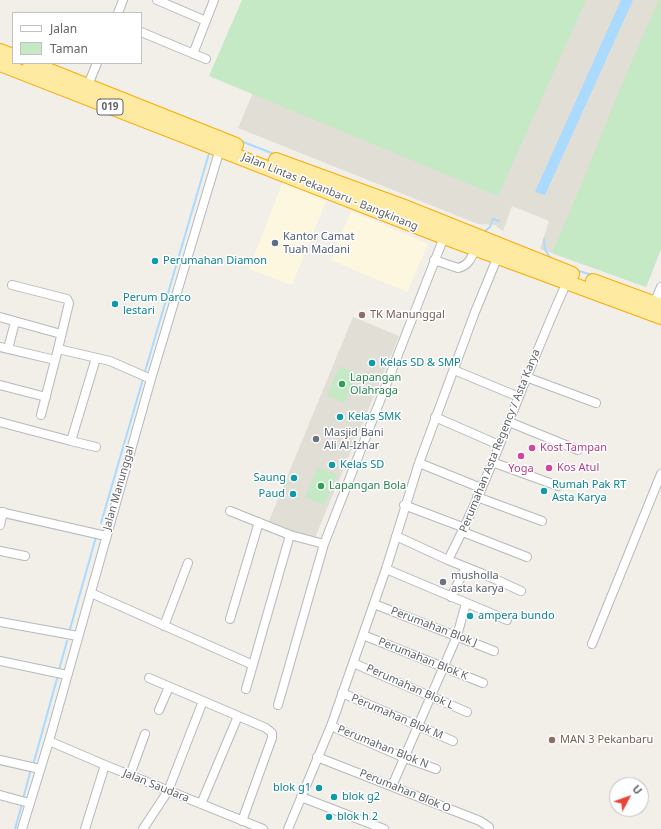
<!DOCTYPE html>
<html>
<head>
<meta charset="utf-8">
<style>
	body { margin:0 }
	#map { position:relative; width:661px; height:829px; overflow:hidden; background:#f1efe8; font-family:"Noto Sans",sans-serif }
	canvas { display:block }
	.legend { position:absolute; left:12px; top:12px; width:130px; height:52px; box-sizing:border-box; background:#fff; border:1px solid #bfc1c3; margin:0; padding:5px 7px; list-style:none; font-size:12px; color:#5f6368 }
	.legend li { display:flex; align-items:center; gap:8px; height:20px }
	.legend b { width:20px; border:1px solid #bfc1c3 }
	.north { position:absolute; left:609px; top:777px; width:40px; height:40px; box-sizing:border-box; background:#fff; border:1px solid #bfc1c3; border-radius:50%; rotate:49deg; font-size:11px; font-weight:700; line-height:16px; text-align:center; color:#5f6368 }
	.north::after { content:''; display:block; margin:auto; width:14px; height:18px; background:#ea4335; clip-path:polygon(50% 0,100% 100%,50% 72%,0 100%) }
</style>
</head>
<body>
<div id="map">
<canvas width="661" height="829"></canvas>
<ul class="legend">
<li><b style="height:5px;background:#fff"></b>Jalan</li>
<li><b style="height:11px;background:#c5e8c5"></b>Taman</li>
</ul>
<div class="north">U</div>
</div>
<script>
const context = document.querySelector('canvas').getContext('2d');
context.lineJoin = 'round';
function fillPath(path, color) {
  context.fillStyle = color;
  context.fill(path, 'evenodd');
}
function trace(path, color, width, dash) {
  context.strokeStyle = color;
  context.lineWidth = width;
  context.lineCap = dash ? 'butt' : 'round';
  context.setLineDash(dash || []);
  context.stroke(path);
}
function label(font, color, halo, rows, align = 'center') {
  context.font = font + ' "Noto Sans",sans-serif';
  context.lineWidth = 3;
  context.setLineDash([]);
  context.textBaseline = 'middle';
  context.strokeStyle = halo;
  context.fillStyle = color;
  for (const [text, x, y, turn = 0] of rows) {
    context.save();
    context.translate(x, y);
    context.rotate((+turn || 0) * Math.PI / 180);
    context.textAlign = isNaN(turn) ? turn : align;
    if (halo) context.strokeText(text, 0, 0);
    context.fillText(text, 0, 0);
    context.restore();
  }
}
const commercial = new Path2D(`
	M283 181 327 199 292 285 249 269Z
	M351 211 428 244 407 292 331 260Z`);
const education = new Path2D(`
	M293 0H661V249L646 287 540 249 549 221 512 206 503 231 495 225 478 224 238 128Z
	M353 317 399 336 314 540 269 521Z`);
const green = new Path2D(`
	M242 0H586L498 196 209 76Z
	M659 0H661V249L646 287 552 253C589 170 620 83 659 0Z
	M340 366 357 374 344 403 327 395Z
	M318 467 337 475 324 505 305 497Z`);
const water = new Path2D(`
	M621 0H633L545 195 535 192Z`);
const stream = new Path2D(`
	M241 141 274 154
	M484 232 490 227 493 219 499 221
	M544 239 545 250 552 260
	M576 270 592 275
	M144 375 210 150
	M101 523 143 379
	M70 629 96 537
	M59 670 67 641
	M33 765 58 675
	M23 799 31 769
	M15 829 22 804`);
const minor = new Path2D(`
	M157 0 206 21
	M118 13 123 0
	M141 32 206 59
	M193 54 214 0
	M88 85 97 63
	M434 260 458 268C469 266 472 256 476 248
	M12 285 67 299 69 303 58 349
	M654 304 661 287
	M0 317 61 334
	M0 347 55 360
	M8 349 15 322
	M454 370 519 397
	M526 377 596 403
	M0 385 46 397
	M41 415 58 349 110 361 151 379
	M435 417 499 445
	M0 422 71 441
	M509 422 578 450
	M96 447 71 441 96 358
	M492 462 558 486
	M419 463 481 488
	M477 497 542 521
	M404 505 465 528
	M230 511 290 535 324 544 278 705
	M0 512 106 536
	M0 525 3 512
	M463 532 527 557
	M396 536 448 560
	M324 544 444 237
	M0 551 25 556
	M386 569 507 620
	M521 591 488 576 448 560C494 471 525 373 567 282
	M91 593 253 665
	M451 597 466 567
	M374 604 494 651
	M230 619 259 522
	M0 622 78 636
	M164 626 188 563
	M363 635 483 683
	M592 644 661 474
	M0 661 67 675
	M353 663 467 712
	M149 678 203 701
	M246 689 290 535
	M342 693 453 741
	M159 710 169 687
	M331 726 405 758 436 769
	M49 741 105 765 263 829
	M317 757 480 821 489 827V829
	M0 760 40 769
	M130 775 145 734
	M392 786 457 636 466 603
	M0 795 29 803
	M301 797 384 829
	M201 804 238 716
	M22 829 49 741 151 379 220 149
	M85 829 105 765
	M143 829 168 791 203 701 266 728 272 733V738L242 821
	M288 829 331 726 386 569 419 463 475 312 498 256`);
const trunk = new Path2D(`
	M0 51 13 56
	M30 63 236 145
	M0 64 444 237 661 317
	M276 160 402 206 572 274
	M593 281 661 306`);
const markers = [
	[275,243,4,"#5c6f8a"],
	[155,261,4,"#0f9aa8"],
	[115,304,4,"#0f9aa8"],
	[362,315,4,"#8d6e63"],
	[372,363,4,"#0f9aa8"],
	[342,384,4,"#2e9e5b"],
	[340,417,4,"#0f9aa8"],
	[316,439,4,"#6b7280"],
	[532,448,4,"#d1479c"],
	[521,456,4,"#d1479c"],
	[332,465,4,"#0f9aa8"],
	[549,468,4,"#d1479c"],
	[294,478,4,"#0f9aa8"],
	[321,486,4,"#2e9e5b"],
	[544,491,4,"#0f9aa8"],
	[293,494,4,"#0f9aa8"],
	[443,582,4,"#6b7280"],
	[470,616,4,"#0f9aa8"],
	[552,740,4,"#8d6e63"],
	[319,788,4,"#0f9aa8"],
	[334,797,4,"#0f9aa8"],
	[329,817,4,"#0f9aa8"]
];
const shields = [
	[110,107,26]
];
const shieldNames = [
	["019",110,107]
];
const streetNames = [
	["Jalan Lintas Pekanbaru - Bangkinang",330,192,22],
	["Perumahan Asta Regency / Asta Karya",500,441,-68],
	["Jalan Manunggal",119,488,-74],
	["Perumahan Blok J",434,627,21],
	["Perumahan Blok K",423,659,22],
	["Perumahan Blok L",410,687,24],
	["Perumahan Blok M",397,717,23],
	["Perumahan Blok N",383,747,22],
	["Jalan Saudara",156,786,22],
	["Perumahan Blok O",405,791,22]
];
const serviceNames = [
	["Kantor Camat",283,237],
	["Tuah Madani",283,250]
];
const cultureNames = [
	["Perumahan Diamon",163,261],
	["Perum Darco",123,298],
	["lestari",123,311],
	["Kelas SD & SMP",380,363],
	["Kelas SMK",348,417],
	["Kelas SD",340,465],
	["Saung",286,478,"right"],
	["Rumah Pak RT",552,485],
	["Asta Karya",552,498],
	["Paud",285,494,"right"],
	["ampera bundo",478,616],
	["blok g1",311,788,"right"],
	["blok g2",342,797],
	["blok h 2",337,817]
];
const educationNames = [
	["TK Manunggal",370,315],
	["MAN 3 Pekanbaru",560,740]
];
const leisureNames = [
	["Lapangan",350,378],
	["Olahraga",350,391],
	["Lapangan Bola",329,486]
];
const worshipNames = [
	["Masjid Bani",324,433],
	["Ali Al-Izhar",324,446],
	["musholla",451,576],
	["asta karya",451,589]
];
const hotelNames = [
	["Kost Tampan",540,448],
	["Kos Atul",557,468],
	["Yoga",521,469,"center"]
];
fillPath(commercial, '#fef7e0');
fillPath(education, '#e1ded6');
fillPath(green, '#c5e8c5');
fillPath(water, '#aadaff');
trace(stream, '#aadaff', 2);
trace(minor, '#b5b8bc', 10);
trace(trunk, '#f9ab00', 16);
trace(minor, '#fff', 8);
trace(trunk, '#feeaa1', 14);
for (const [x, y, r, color] of markers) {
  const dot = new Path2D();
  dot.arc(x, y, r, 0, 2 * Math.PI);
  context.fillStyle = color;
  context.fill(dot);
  trace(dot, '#fff', 1.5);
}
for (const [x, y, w] of shields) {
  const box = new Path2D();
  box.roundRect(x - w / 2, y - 8, w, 16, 3);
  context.fillStyle = '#fff';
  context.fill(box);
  trace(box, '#5f6368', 1);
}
label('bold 10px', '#5f6368', null, shieldNames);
label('11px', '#5f6368', '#fff', streetNames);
label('11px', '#4e5e75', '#fff', serviceNames, 'left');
label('11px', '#0d838f', '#fff', cultureNames, 'left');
label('11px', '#785e54', '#fff', educationNames, 'left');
label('11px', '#27864d', '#fff', leisureNames, 'left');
label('11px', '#5b616d', '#fff', worshipNames, 'left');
label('11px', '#b23c85', '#fff', hotelNames, 'left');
</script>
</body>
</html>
